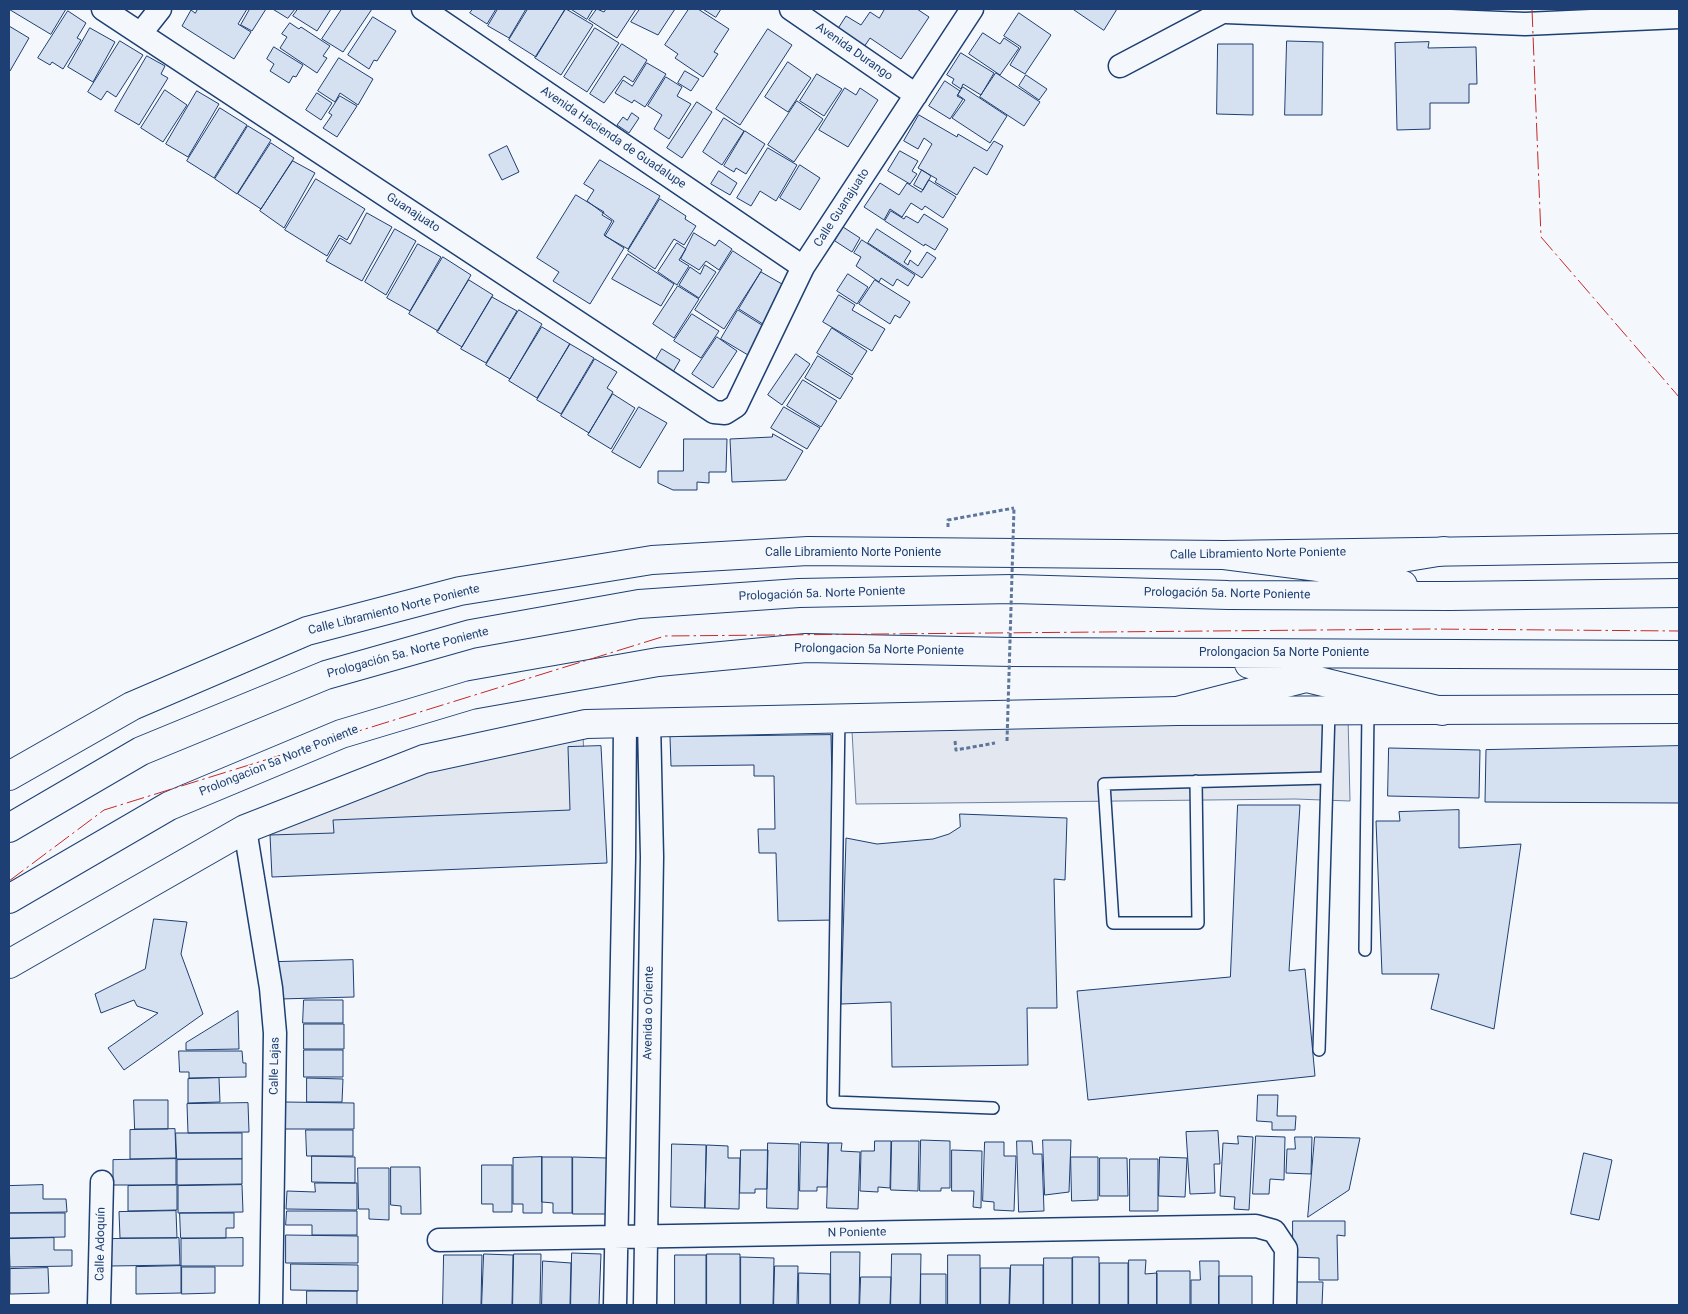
<!DOCTYPE html>
<meta charset="utf-8">
<style>
body{margin:0}
#map{position:relative;width:1688px;height:1314px;overflow:hidden;background:#f4f7fb;font-family:Roboto,sans-serif}
canvas{display:block}
.frame{position:absolute;inset:0;border:10px solid #1d3f73;pointer-events:none}
</style>
<div id="map">
<canvas width="1688" height="1314"></canvas>
<div class="frame"></div>
</div>
<script>
const ctx = document.querySelector('canvas').getContext('2d');
ctx.lineJoin = 'round';
function fillPath(path, color) { ctx.fillStyle = color; ctx.fill(path, 'evenodd'); }
function trace(path, color, width, dash) { ctx.strokeStyle = color; ctx.lineWidth = width; ctx.lineCap = dash ? 'butt' : 'round'; ctx.setLineDash(dash || []); ctx.stroke(path); }
function drawText(font, color, halo, rows, align = 'center') {
  ctx.font = font + ' Roboto,sans-serif'; ctx.lineWidth = 4; ctx.setLineDash([]); ctx.textBaseline = 'middle'; ctx.strokeStyle = halo; ctx.fillStyle = color; for (const [text, x, y, turn = 0] of rows) {
    ctx.save(); ctx.translate(x, y); ctx.rotate((+turn || 0) * Math.PI / 180); ctx.textAlign = isNaN(turn) ? turn : align; if (halo) ctx.strokeText(text, 0, 0); ctx.fillText(text, 0, 0); ctx.restore();
  }
}
const parking = new Path2D(`
 M1348,716L1350,801L1295,799L856,804L852,731Z
 M583,735L588,853L273,870L270,829L416,768Z`);
const building = new Path2D(`
 M9,9H66L51,34Z
 M198,9H247L238,24L251,32L234,59L182,26L191,10L195,13Z
 M250,9H266L252,31L241,25Z
 M273,9H295L288,18Z
 M298,9H331L317,31L293,16Z
 M342,9H372L343,52L322,39Z
 M473,9H496L487,24L470,13Z
 M498,9H526L509,38L488,26Z
 M528,9H565L536,57L509,40Z
 M566,9L593,25L561,75L535,58Z
 M571,9H593L587,19Z
 M597,9L604,12L606,9H636L617,38L589,20Z
 M640,9H675L658,35L631,22Z
 M689,9H698L729,29L714,52L718,54L703,77L675,58L678,54L665,45Z
 M703,9H721L716,17Z
 M885,9H917L929,17L901,59L870,38L864,47L837,30L846,16L861,25L870,12L879,18Z
 M1073,9H1117L1104,30Z
 M68,11L86,23L77,38L81,40L63,69L52,62L50,65L38,58Z
 M1019,13L1051,35L1025,74L1010,65L1021,47L1004,36Z
 M373,17L396,31L377,61L374,60L369,69L348,55Z
 M290,23L299,29L301,27L330,46L323,56L327,58L317,73L280,48L287,37L282,34Z
 M9,26L29,38L10,71L9,70Z
 M90,28L115,42L93,82L68,67Z
 M595,28L619,43L587,92L564,77Z
 M768,29L792,45L740,125L716,109Z
 M983,33L1000,44L1004,38L1019,48L1000,75L969,54Z
 M120,41L143,55L116,97L107,91L101,100L88,92Z
 M1287,41L1323,42L1322,115H1285Z
 M1429,42L1428,48L1476,47L1477,84H1469V103H1430V129L1397,130L1395,43Z
 M622,44L647,60L633,82L624,76L604,103L590,94Z
 M1218,44H1253V115L1217,114Z
 M274,47L303,65L296,77L293,76L289,83L270,71L274,64L267,59Z
 M961,53L994,73L981,95L963,84L961,89L952,83L954,79L947,75Z
 M147,56L165,66L161,74L168,78L139,125L115,111Z
 M339,58L373,79L358,105L340,93L335,102L318,91Z
 M788,62L811,78L788,112L765,97Z
 M647,63L666,74L645,107L634,100L632,103L615,93L623,80L632,86Z
 M685,71L699,79L691,91L678,83Z
 M996,73L1040,102L1024,126L980,97Z
 M817,74L842,89L824,116L800,101Z
 M1026,75L1047,89L1039,100L1019,86Z
 M666,77L682,87L677,96L691,104L669,139L654,129L662,115L648,106Z
 M945,81L960,91L957,96L963,99L950,119L929,106Z
 M963,87L1007,116L990,143L952,118L965,100L958,95Z
 M845,88L856,95L860,88L878,100L848,147L819,130Z
 M165,90L187,105L163,142L141,128Z
 M197,91L219,104L188,157L166,144Z
 M317,93L332,103L321,120L306,110Z
 M340,96L357,106L337,137L323,128L332,115L329,113Z
 M797,101L823,119L794,162L768,145Z
 M697,102L712,112L682,158L667,148Z
 M220,108L247,125L214,178L187,161Z
 M632,113L639,118L629,133L617,125L623,117L627,120Z
 M919,115L957,137L958,134L987,151L994,141L1003,146L987,175L974,167L957,195L935,182L937,179L918,168L932,144L924,138L918,149L904,141Z
 M724,118L744,131L722,165L703,152Z
 M248,126L271,140L237,194L215,179Z
 M745,131L765,144L746,174L736,168L734,172L724,166Z
 M271,143L294,158L261,209L238,194Z
 M507,146L519,172L502,180L489,155Z
 M768,148L797,165L776,201L760,191L751,206L737,198Z
 M900,151L918,161L912,171L917,174L910,184L888,171Z
 M600,160L660,196L628,249L605,236L614,221L587,201L594,190L584,184Z
 M293,161L315,173L284,228L260,211Z
 M800,165L820,178L800,210L780,198Z
 M922,170L931,176L923,190L914,185Z
 M719,171L737,183L730,195L711,184Z
 M316,179L365,209L347,240L339,235L327,256L285,230Z
 M929,180L956,197L943,218L925,206L922,210L911,203L902,217L890,209L884,220L864,207L880,183L899,195L907,183L921,192Z
 M576,195L604,212L602,215L612,221L604,235L624,248L590,304L553,281L559,272L537,258Z
 M660,199L686,216L685,219L696,226L684,245L674,239L655,269L628,251Z
 M891,211L904,219L906,216L918,223L924,214L948,229L935,250L925,244L924,246L885,221Z
 M367,213L392,227L362,281L326,261L340,238L350,244Z
 M843,227L860,238L852,252L835,241Z
 M395,229L416,241L386,295L365,282Z
 M877,229L911,251L904,262L908,265L910,260L918,266L927,252L936,258L922,278L868,243Z
 M694,233L715,246L719,240L732,249L719,270L706,261L699,270L681,259Z
 M862,240L915,275L908,286L897,279L893,286L881,278L879,282L856,266L861,257L854,253Z
 M677,243L686,249L679,260L689,266L677,285L658,272Z
 M418,244L441,257L410,311L387,298Z
 M733,251L762,270L724,329L695,310Z
 M628,254L674,284L661,306L612,279Z
 M443,257L471,275L438,331L409,314Z
 M705,265L716,272L699,298L679,285L690,267L700,274Z
 M761,272L789,288L766,326L739,309Z
 M848,274L868,287L857,304L837,291Z
 M469,280L493,295L462,347L437,332Z
 M875,280L910,302L900,318L895,315L890,324L859,304Z
 M678,286L699,299L674,338L653,324Z
 M839,295L855,305L852,310L885,329L872,351L823,322Z
 M492,297L517,311L486,363L461,349Z
 M519,310L542,324L510,379L486,365Z
 M738,310L765,327L748,355L721,339Z
 M692,314L719,331L701,358L674,341Z
 M542,327L570,344L537,398L509,381Z
 M832,328L867,351L852,375L817,353Z
 M717,337L737,351L713,388L692,374Z
 M570,344L594,358L561,414L537,400Z
 M662,349L680,360L673,372L655,361Z
 M796,354L810,364L782,405L768,395Z
 M818,356L853,378L840,399L805,378Z
 M595,359L617,372L607,388L613,392L589,433L561,416Z
 M803,380L837,401L821,427L787,406Z
 M613,394L635,408L611,449L588,435Z
 M639,407L667,423L640,468L612,452Z
 M784,407L820,428L807,449L771,428Z
 M773,434L803,451L786,480L732,482L730,439L772,437Z
 M684,439H727L726,472H709V483L697,482V490H673L658,483V471H683Z
 M831,735L835,920L778,921L776,853H759L758,829H775L774,776H754V765L671,766L670,737Z
 M601,746L607,863L272,877L270,835L334,833L333,820L570,810L568,747Z
 M1679,746V803L1485,802L1486,750Z
 M1389,748L1480,750L1479,798L1388,796Z
 M1238,805H1300L1289,971L1305,969L1315,1076L1088,1100L1077,991L1230,977Z
 M1459,810V848L1521,844L1494,1029L1431,1009L1439,974H1382L1376,821H1400L1399,812Z
 M960,814L1067,818L1065,880L1054,879L1057,1008H1027L1028,1065L892,1067L891,1002L841,1004L846,838L877,844L933,839L949,834L960,827Z
 M154,919L187,922L181,954L203,1014L124,1070L108,1048L158,1013L137,1006L134,1000L101,1013L95,994L145,969Z
 M353,960L354,997L279,999L277,962Z
 M304,1000H343V1023H303Z
 M238,1011L239,1049L186,1050V1043Z
 M304,1024H344V1049H304Z
 M304,1050H343V1077H304Z
 M179,1051H242L243,1063H246V1077L189,1078V1072H180Z
 M219,1078L220,1102L188,1103V1079Z
 M307,1078L343,1079L342,1102H307Z
 M1258,1095H1278L1277,1116H1296L1295,1130H1272V1122L1257,1121Z
 M134,1100H168V1129H135Z
 M284,1102L354,1103V1129H284Z
 M248,1103L249,1132L188,1133L187,1104Z
 M175,1129L176,1158L130,1159V1130Z
 M306,1130H353V1156H307Z
 M1218,1131L1220,1164H1214L1215,1193L1190,1194L1186,1132Z
 M176,1133H242V1159H177Z
 M1238,1136L1253,1137L1249,1210L1234,1209L1235,1197L1220,1196L1223,1143L1238,1144Z
 M1256,1136L1285,1137L1284,1180L1270,1179L1269,1194H1253Z
 M1295,1137H1312L1311,1174L1286,1173L1287,1149H1295Z
 M1315,1137L1360,1138L1349,1190L1308,1217Z
 M921,1140L950,1141V1188H941V1191H920Z
 M1043,1140H1071L1069,1192L1045,1195Z
 M875,1141H891L890,1188L878,1187V1192L860,1191L861,1151H874Z
 M892,1141H919L918,1191L891,1190Z
 M1017,1141H1032L1033,1154H1042L1044,1211L1019,1212Z
 M801,1142L828,1143L827,1187H817V1191H800Z
 M985,1142H1004V1156H1016L1014,1211L994,1210V1202L983,1201Z
 M768,1143L799,1144L798,1209L767,1208Z
 M829,1143H842L841,1151L860,1152L858,1209L827,1208Z
 M672,1144L706,1145L705,1208L671,1207Z
 M707,1145L728,1146V1158H740L739,1209L705,1208Z
 M741,1150H768L767,1189H755V1193H740Z
 M952,1150L982,1151L981,1208L973,1207L974,1191H952Z
 M1584,1153L1612,1160L1599,1220L1571,1214Z
 M312,1156L355,1157V1183L312,1182Z
 M542,1157V1213H523V1204H513V1158Z
 M542,1157H572V1213H553V1203L542,1202Z
 M573,1157L607,1158V1214H573Z
 M1071,1157H1098V1200L1072,1201Z
 M1160,1157L1187,1158L1185,1197L1159,1196Z
 M1100,1158H1127L1128,1196H1100Z
 M176,1159V1185H113V1160Z
 M242,1159V1184L177,1185V1160Z
 M1130,1159H1158V1211H1130Z
 M482,1165H512V1212H493V1204H482Z
 M391,1167H420L421,1214H401V1206L391,1205Z
 M358,1168H389V1220L369,1219V1209H359Z
 M315,1183H357V1210L286,1209L287,1191L315,1192Z
 M43,1185V1199H66L67,1212L9,1213V1186Z
 M177,1185V1210L128,1211V1186Z
 M242,1185L243,1212L178,1213V1186Z
 M176,1211L177,1238H120L119,1212Z
 M287,1211H357V1235H312V1225H286Z
 M9,1213H65V1237L9,1238Z
 M180,1213H234V1228H226V1238H181Z
 M1293,1221H1345V1236L1337,1235L1338,1280H1319V1258L1293,1257Z
 M286,1235L358,1236V1263H286Z
 M54,1238V1250H72V1266L10,1267L9,1239Z
 M179,1238L180,1265L110,1266V1239Z
 M243,1238V1266H181V1239Z
 M831,1252H860L859,1305H831Z
 M572,1253L601,1254L599,1305H571Z
 M484,1254L513,1255L512,1305H482Z
 M514,1254H541L540,1305H513Z
 M707,1254H740V1305H707Z
 M892,1254H921L920,1305H891Z
 M444,1255H482L481,1305H443Z
 M675,1255H706V1305H675Z
 M948,1255H980V1305H948Z
 M741,1257L774,1258L773,1305H741Z
 M1073,1257H1099V1305H1073Z
 M1044,1258H1072V1305H1044Z
 M1129,1260H1146L1145,1274L1157,1273V1305H1129Z
 M543,1261L571,1263L570,1305H542Z
 M1200,1261H1219V1305H1191V1280H1200Z
 M1100,1263H1128V1305H1100Z
 M291,1264L358,1265V1291L291,1290Z
 M1011,1265H1043V1305H1010Z
 M181,1266V1293L136,1294V1267Z
 M775,1266H798L797,1305H774Z
 M182,1267H215V1293L182,1294Z
 M48,1268L49,1293L10,1294V1269Z
 M981,1268H1010L1009,1305H981Z
 M1157,1271H1190V1305H1157Z
 M799,1273L830,1274V1305H799Z
 M921,1274H946V1305H921Z
 M1219,1276H1252V1305H1219Z
 M861,1277H891L890,1305H860Z
 M1290,1282H1323L1322,1305H1290Z
 M307,1291H357V1305H307Z`);
const path = new Path2D(`
 M948,527V520L1014,508
 M955,741L956,750L995,743`);
const lane = new Path2D(`
 M839,717L833,1102L993,1108
 M1196,781L1198,923H1113L1104,784L1327,778
 M1365,950L1368,711
 M1319,1050L1329,711`);
const street = new Path2D(`
 M103,9L714,412L725,413L736,406L803,267L972,9
 M423,9L803,267
 M791,9L916,95
 M1226,12L1525,24L1679,17
 M141,33L160,9
 M1120,66L1228,9
 M245,829L271,988L275,1033L271,1305
 M439,1240L1256,1226L1274,1231L1286,1249L1285,1305
 M99,1305L102,1182
 M615,1305L624,857L625,722
 M645,1305L652,857L649,721`);
const secondary = new Path2D(`
 M9,776L132,706L307,631L460,591L652,560L808,551L1224,555L1679,548
 M9,964L245,829L424,759L586,724L1177,711L1679,709`);
const primary = new Path2D(`
 M1224,555L1334,569L1403,585
 M1347,567L1444,551
 M1249,664L1442,711
 M1177,711L1302,679
 M9,828L141,751L326,675L471,634L639,604L799,593L1013,589L1228,595L1450,596L1679,593
 M9,899L169,806L341,734L471,695L658,662L806,648L1012,652L1679,655`);
const pathBridge = new Path2D(`
 M1007,741L1014,508`);
const power = new Path2D(`
 M1532,9L1541,237L1679,397
 M9,881L104,810L665,636L1429,629L1679,631`);
const streetNames = [
 ["Avenida Durango",854,52,35],
 ["Avenida Hacienda de Guadalupe",613,138,34],
 ["Calle Guanajuato",842,208,-57],
 ["Guanajuato",413,213,33],
 ["Calle Libramiento Norte Poniente",853,553],
 ["Calle Libramiento Norte Poniente",1258,554,-1],
 ["Prologación 5a. Norte Poniente",822,594,-2],
 ["Prologación 5a. Norte Poniente",1227,594,1],
 ["Calle Libramiento Norte Poniente",394,610,-14],
 ["Prolongacion 5a Norte Poniente",879,650,1],
 ["Prologación 5a. Norte Poniente",408,653,-15],
 ["Prolongacion 5a Norte Poniente",1284,653],
 ["Prolongacion 5a Norte Poniente",279,761,-22],
 ["Avenida o Oriente",649,1013,-89],
 ["Calle Lajas",275,1066,-89],
 ["N Poniente",857,1233,-1],
 ["Calle Adoquín",101,1244,-89]
];
fillPath(parking, '#e3e8f0');
trace(parking, '#687fa3', 1);
fillPath(building, '#d5e0f0');
trace(building, '#1d3f73', 1);
trace(lane, '#1d3f73', 14);
trace(street, '#1d3f73', 25);
trace(secondary, '#1d3f73', 30);
trace(primary, '#1d3f73', 30);
trace(path, '#5e769c', 3, [4, 2.5]);
trace(lane, '#f4f7fb', 11);
trace(street, '#f4f7fb', 22);
trace(secondary, '#f4f7fb', 28);
trace(primary, '#f4f7fb', 28);
trace(pathBridge, '#5e769c', 3, [4, 2.5]);
trace(power, '#c62828', 1, [18, 4, 2.5, 4]);
drawText('12px', '#1d3f73', '#f4f7fb', streetNames);
</script>
